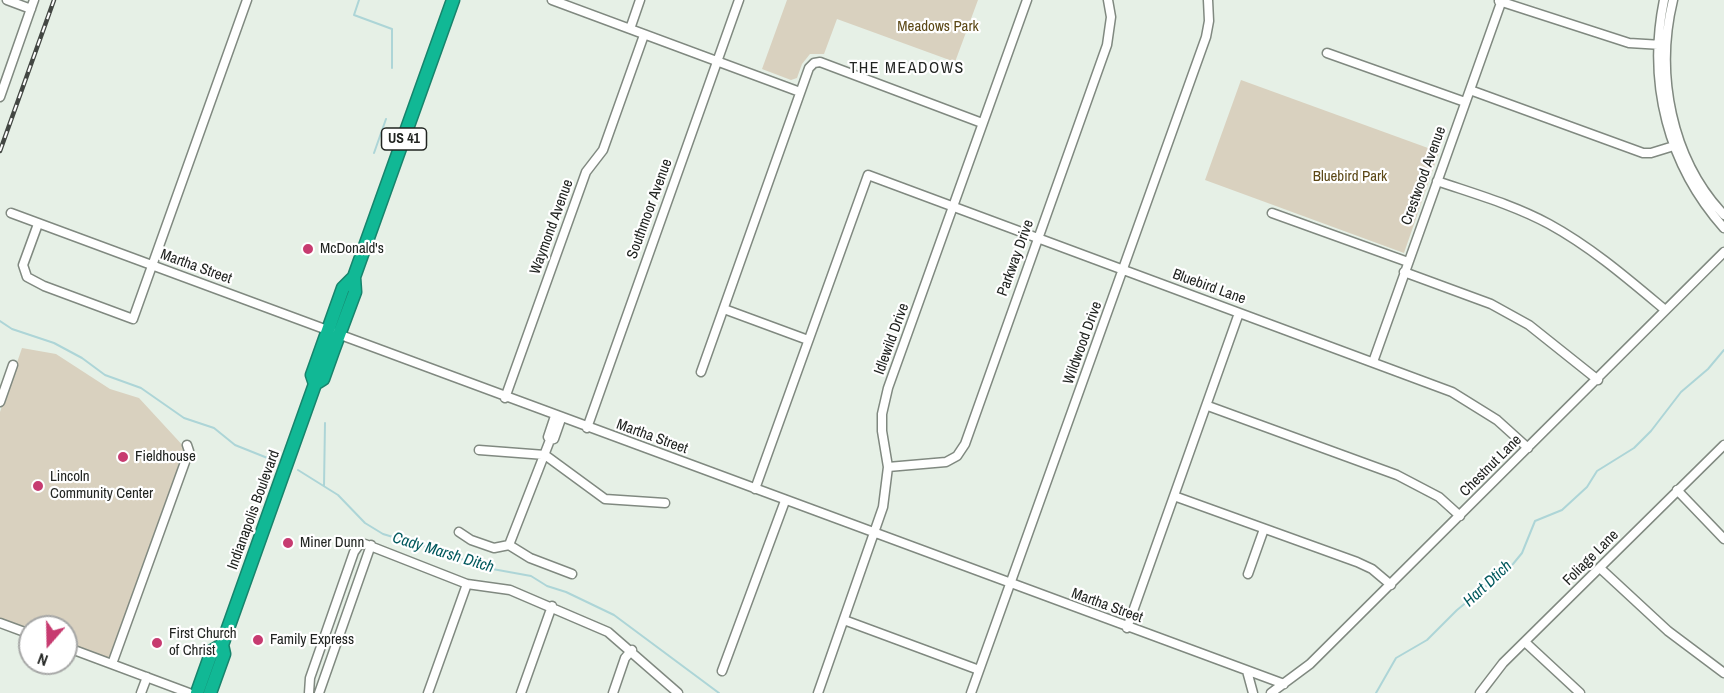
<!DOCTYPE html>
<style>
body{margin:0}
#map{position:relative;width:1724px;height:693px;overflow:hidden;background:#e6f0e6;font-family:"Archivo Narrow",sans-serif}
canvas{display:block}
.north{position:absolute;left:18px;top:615px;width:60px;height:60px;box-sizing:border-box;background:#fff;border:2px solid #a6a7a6;border-radius:50%;rotate:200deg;font-size:16px;font-weight:700;line-height:24px;text-align:center;color:#212421}
.north::after{content:'';display:block;margin:auto;width:21px;height:27px;background:#c73b70;clip-path:polygon(50% 0,100% 100%,50% 72%,0 100%)}
</style>
<div id="map">
<canvas width="1724" height="693"></canvas>
<div class="north">N</div>
</div>
<script>
const ctx = document.querySelector('canvas').getContext('2d');
ctx.lineJoin = 'round';
function fillPath(path, color) { ctx.fillStyle = color; ctx.fill(path, 'evenodd'); }
function trace(path, color, width, dash) { ctx.strokeStyle = color; ctx.lineWidth = width; ctx.lineCap = dash ? 'butt' : 'round'; ctx.setLineDash(dash || []); ctx.stroke(path); }
function drawText(font, color, halo, rows, align = 'center') {
  ctx.font = font + ' "Archivo Narrow",sans-serif'; ctx.lineWidth = 4.5; ctx.setLineDash([]); ctx.textBaseline = 'middle'; ctx.strokeStyle = halo; ctx.fillStyle = color; for (const [text, x, y, turn = 0] of rows) {
    ctx.save(); ctx.translate(x, y); ctx.rotate((+turn || 0) * Math.PI / 180); ctx.textAlign = isNaN(turn) ? turn : align; if (halo) ctx.strokeText(text, 0, 0); ctx.fillText(text, 0, 0); ctx.restore();
  }
}
const green = new Path2D(`
 M787,0H978L955,62L837,19L824,54H810L802,64L797,78L791,80L762,69Z
 M1241,80L1439,152L1404,253L1205,180Z
 M22,348L56,354L110,389L139,398L186,449L111,661L66,644V627H30V630L0,619V412Z`);
const stream = new Path2D(`
 M359,0L354,15L392,29V68
 M374,153L386,119
 M0,321L12,329L54,343L82,358L105,375L141,388L184,418L214,428L235,445L275,461
 M298,470L338,495L365,523L383,534L453,555L476,566L531,576L547,586L566,592L614,615L719,693
 M324,486L325,423
 M1376,693L1396,658L1427,640L1457,610L1513,564L1522,553L1535,521L1562,510L1587,487L1597,471L1634,448L1651,431L1681,392L1708,369L1724,350`);
const minor = new Path2D(`
 M7,0L31,9
 M552,0L800,92
 M1664,0C1647,83 1668,165 1724,228
 M1673,0C1655,74 1671,159 1724,215
 M1499,1L1629,43L1662,45
 M630,29L640,0
 M1327,53L1465,102
 M1470,90L1643,153H1651L1677,145
 M0,97L34,0
 M1437,181C1475,194 1514,205 1549,224C1591,247 1627,278 1664,309
 M11,213L1284,684
 M1272,213L1408,262
 M38,224L23,265L27,277L44,286L133,319L247,0
 M1404,272L1491,304L1529,325L1598,380
 M724,309L808,340
 M1373,362L1502,0
 M701,372L809,68L814,63L820,62L982,123
 M505,398L586,172L603,150L644,35
 M0,402L13,365
 M1208,406L1397,475L1439,497L1460,516
 M587,428L739,0
 M550,440L554,439L561,419
 M479,450L545,455L605,499L665,503
 M888,467L946,462L957,456L965,444L1107,45L1111,17L1108,0
 M755,489L868,175L1452,392L1497,420L1528,448
 M1677,490L1724,539
 M1174,496L1357,562L1372,569L1391,585
 M459,532L471,540L494,548L509,545L530,558L572,574
 M509,545L550,440L548,437L555,416
 M1601,569L1668,631L1724,673
 M1248,574L1264,529
 M844,620L979,670
 M0,623L30,634
 M1127,628L1239,313
 M1525,642L1580,693
 M66,647L189,693
 M112,664L189,451L187,445
 M722,671L785,501
 M1247,671L1253,693
 M141,693L147,677
 M309,693L310,678L354,552L359,545L365,544L467,584L510,590L608,632L678,693
 M319,693L371,545
 M428,693L467,584
 M521,693L552,606
 M613,693L625,658L632,650
 M818,693L883,507L888,467L882,431V414L888,388L1027,0
 M971,693L1206,37L1209,21L1208,0
 M1271,693L1310,664L1724,252
 M1480,693L1503,663L1724,445`);
const highway = new Path2D(`
 M315,384L323,379L333,351L355,292L354,277L453,0
 M197,693L212,651L222,645
 M210,693L224,654L222,645L315,384L312,375L343,288L354,277`);
const rail = new Path2D(`
 M0,151L54,0`);
const markers = [
 [308,249,6,"#c73b70"],
 [123,457,6,"#c73b70"],
 [38,486,6,"#c73b70"],
 [288,543,6,"#c73b70"],
 [258,640,6,"#c73b70"],
 [157,643,6,"#c73b70"]
];
const shields = [
 [404,139,45]
];
const shieldNames = [
 ["US 41",404,139]
];
const parkNames = [
 ["Meadows Park",938,27],
 ["Bluebird Park",1350,177]
];
const streetNames = [
 ["Crestwood Avenue",1424,176,-70],
 ["Southmoor Avenue",650,209,-70],
 ["Waymond Avenue",552,227,-70],
 ["Parkway Drive",1016,258,-70],
 ["Martha Street",196,267,20],
 ["Bluebird Lane",1209,287,20],
 ["Idlewild Drive",892,339,-70],
 ["Wildwood Drive",1083,343,-70],
 ["Martha Street",652,437,20],
 ["Chestnut Lane",1491,466,-45],
 ["Indianapolis Boulevard",254,510,-70],
 ["Foliage Lane",1591,558,-45],
 ["Martha Street",1107,606,20]
];
const poiNames = [
 ["McDonald's",320,249],
 ["Fieldhouse",135,457],
 ["Lincoln",50,477],
 ["Community Center",50,494],
 ["Miner Dunn",300,543],
 ["First Church",169,634],
 ["of Christ",169,651],
 ["Family Express",270,640]
];
const neighbourhoodNames = [
 ["THE MEADOWS",907,69]
];
const waterNames = [
 ["Cady Marsh Ditch",443,553,17],
 ["Hart Dtich",1488,584,-43]
];
fillPath(green, '#d9d1bf');
trace(stream, '#add5d7', 2);
trace(minor, '#808980', 11);
trace(highway, '#17846c', 15);
trace(minor, '#fff', 8);
trace(highway, '#11b895', 12);
trace(rail, '#434743', 4.5);
trace(rail, '#fff', 2, [7]);
for (const [x, y, r, color] of markers) { const dot = new Path2D(); dot.arc(x, y, r, 0, 2 * Math.PI); ctx.fillStyle = color; ctx.fill(dot); trace(dot, '#fff', 2); }
for (const [x, y, w] of shields) { const box = new Path2D(); box.roundRect(x - w / 2, y - 11, w, 22, 4.5); ctx.fillStyle = '#fff'; ctx.fill(box); trace(box, '#212421', 1.5); }
drawText('bold 14px', '#212421', null, shieldNames);
drawText('15px', '#5b4715', '#fff', parkNames);
drawText('15px', '#212421', '#fff', streetNames);
drawText('15px', '#212421', '#fff', poiNames, 'left');
ctx.letterSpacing = '1.5px';
drawText('16px', '#212421', '#fff', neighbourhoodNames);
ctx.letterSpacing = '0px';
drawText('italic 16px', '#00585d', '#fff', waterNames);
</script>
